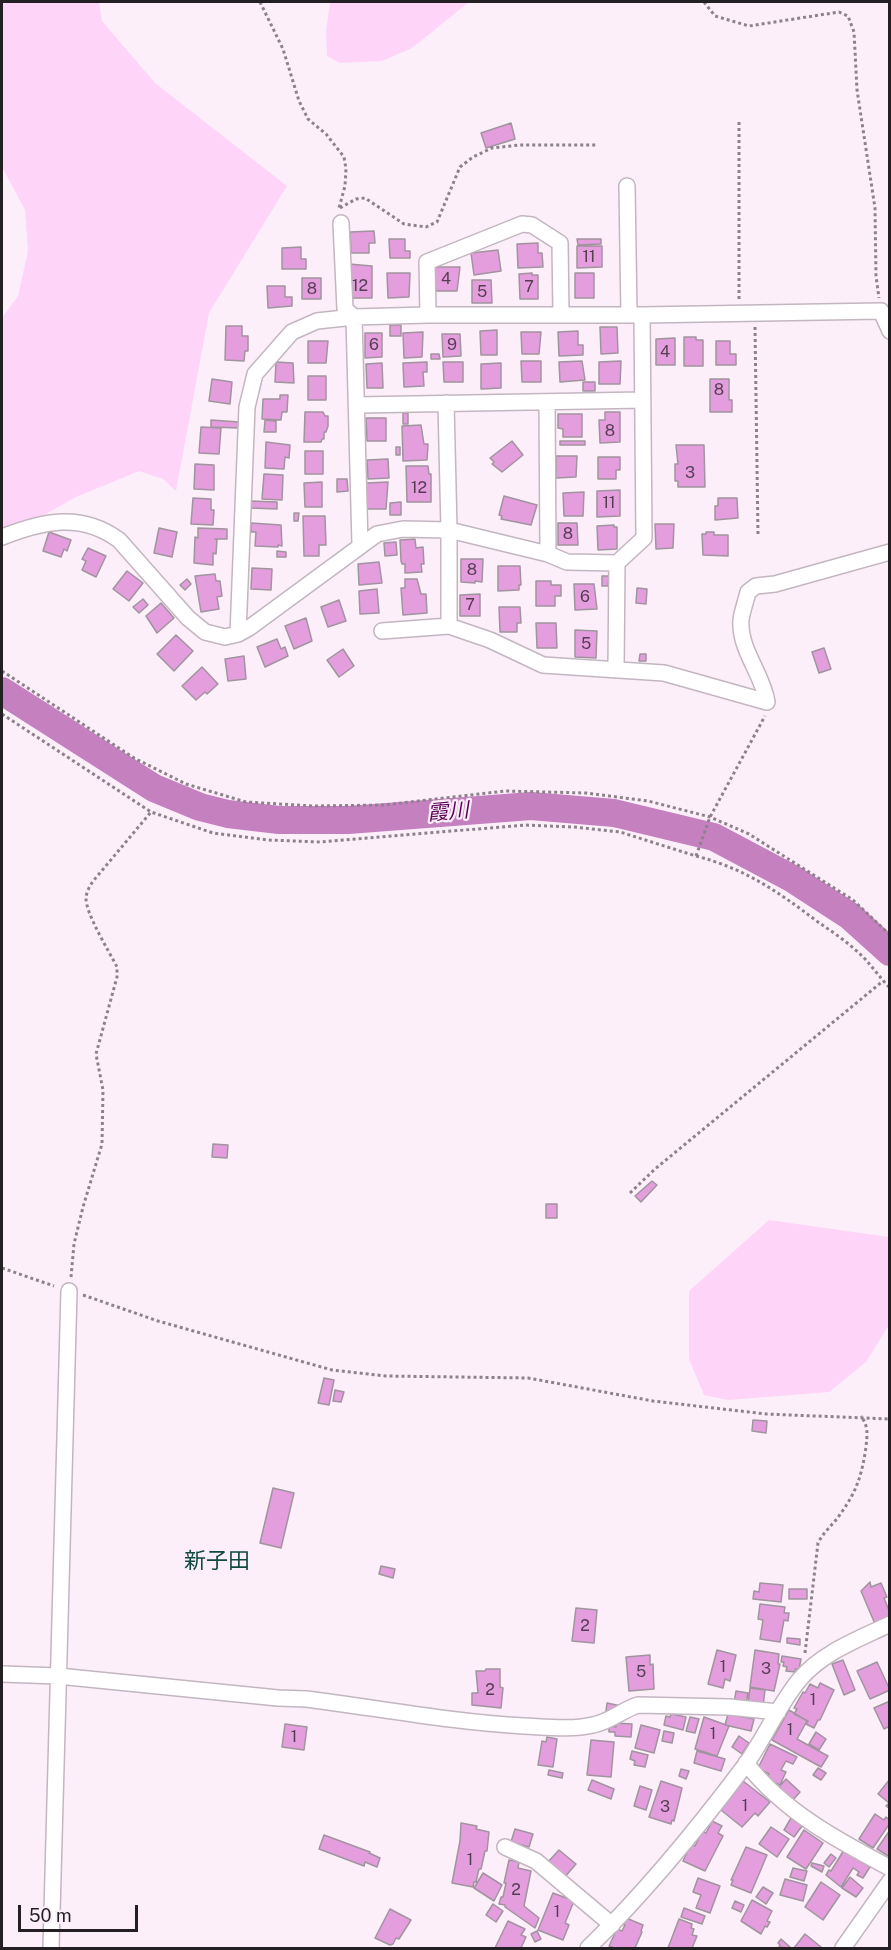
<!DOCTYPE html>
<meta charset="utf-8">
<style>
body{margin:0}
#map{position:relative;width:891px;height:1950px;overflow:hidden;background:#fceffa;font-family:"Public Sans",sans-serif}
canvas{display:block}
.frame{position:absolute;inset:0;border:3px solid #241f23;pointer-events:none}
.scale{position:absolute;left:18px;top:1905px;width:120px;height:27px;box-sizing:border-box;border:3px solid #241f23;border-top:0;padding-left:8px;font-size:18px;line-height:21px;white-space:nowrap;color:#241f23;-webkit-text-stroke:4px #fceffa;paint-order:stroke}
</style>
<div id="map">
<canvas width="891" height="1950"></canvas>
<div class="frame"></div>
<div class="scale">50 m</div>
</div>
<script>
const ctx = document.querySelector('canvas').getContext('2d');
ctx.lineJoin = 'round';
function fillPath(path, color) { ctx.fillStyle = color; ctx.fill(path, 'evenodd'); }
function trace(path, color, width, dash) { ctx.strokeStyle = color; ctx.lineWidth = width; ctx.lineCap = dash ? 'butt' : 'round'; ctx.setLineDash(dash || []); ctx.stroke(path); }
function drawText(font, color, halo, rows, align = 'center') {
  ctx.font = font + ' "Public Sans","Noto Sans JP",sans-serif'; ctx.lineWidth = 4.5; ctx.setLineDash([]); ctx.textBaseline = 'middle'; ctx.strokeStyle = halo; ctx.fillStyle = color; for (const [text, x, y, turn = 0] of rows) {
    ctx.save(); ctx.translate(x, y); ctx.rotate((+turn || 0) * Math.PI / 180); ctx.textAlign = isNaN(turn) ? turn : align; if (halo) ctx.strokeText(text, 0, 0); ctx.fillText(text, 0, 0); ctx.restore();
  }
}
const green = new Path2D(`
 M2,2H99L102,21L155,83L287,186L209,313L176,491L163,479L139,471L76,497L2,539V318L18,296L28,251L25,210L2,167Z
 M330,2H469L412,48L382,61L340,63L327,56L326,31Z
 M769,1220L889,1237V1327L887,1328L866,1362L829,1392L728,1400L704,1395L689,1359V1291Z`);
const river = new Path2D(`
 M2,691L154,788L200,807L228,814L279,820H348L531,806L614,813L714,837L793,879L850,916L890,952`);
const building = new Path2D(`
 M511,123L515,139L486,148L481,133Z
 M374,231L375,243H369V253H351L350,232Z
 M389,239H405V251H410V258H390Z
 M577,239H601V244L578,245Z
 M538,243V253H542L543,267L518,268L517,244Z
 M577,246H602V267L577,268Z
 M301,247V259H306V269H282V248Z
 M498,250L501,271L474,275L471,253Z
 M349,264L372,266V298H349Z
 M434,267H460L457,291H434Z
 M387,273H410L409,297L388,298Z
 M532,273V275H538V299H520L519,274Z
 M575,273H594V298H575Z
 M302,278H321V299H302Z
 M472,280H491L492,303H472Z
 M267,286H285V297H292V306L268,308Z
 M390,325H401V336H390Z
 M226,326H242V336H248V351H245L244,361L225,360Z
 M600,327H617L618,353L601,354Z
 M497,330V355H481L480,331Z
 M578,331V345H583V355L559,356L558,332Z
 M423,332L422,357L404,358L403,333Z
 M521,332H541L539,354H522Z
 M365,333H382V357L365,358Z
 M442,334H460L461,356L443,357Z
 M684,337H696V340H703V366H684Z
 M675,338V365H656V339Z
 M308,341H328L326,363H308Z
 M716,341H730V354H736V365H716Z
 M431,354H439L440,359H431Z
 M521,361H541V382H522Z
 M582,361L585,380L560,382L559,362Z
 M621,361L620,384H599V362Z
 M276,362L293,363L294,383L275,382Z
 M427,362V372H423L424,386L404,387L403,363Z
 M443,362H463V382H444Z
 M382,363L383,388H367L366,364Z
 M501,363V388L481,389V364Z
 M308,376H326V400H308Z
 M212,379L232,382L230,404L209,401Z
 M710,379H729V400H732V412H710Z
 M583,382H595V391H583Z
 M280,395H288L287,412H282L281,420L262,419L263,399H280Z
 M305,412H323L325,416H328V426L326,432H324V439H322L321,442H304Z
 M605,412H620V442L600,443L599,420H605Z
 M403,413H408V424H403Z
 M558,414H582V437H563V429L558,428Z
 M366,418H386V441H367Z
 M211,420L239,422L238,428L211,427Z
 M265,420L276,421V432H264Z
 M421,425L424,444H428L427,460L403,461L402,426Z
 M201,427L221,428L219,454L199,453Z
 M512,441L523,455L502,472L492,464L494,462L490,458Z
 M560,441H585V445H560Z
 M266,442L290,445L289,458L285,457L284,469L265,468Z
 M676,445H704L705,487H678V481H675V464H678Z
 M396,447H400V455H396Z
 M305,451H323V474H305Z
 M556,456H577L576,477L556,478Z
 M598,457H620V470H616V479H598Z
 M388,459L389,478L368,479L367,460Z
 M195,464L214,465V490L194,489Z
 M406,466H428L429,474H431V502H407Z
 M264,474L283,475L282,500L262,499Z
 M337,479H347L348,491L337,492Z
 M322,482V507H305L304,483Z
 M388,482L386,509H366V483Z
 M620,490V516L597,517V491Z
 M584,492L583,516H564L563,493Z
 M504,496L537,505L531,525L501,519L502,516L499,515Z
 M193,498L211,499V510H214L213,525L191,524Z
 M718,498H737L738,518L715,520V506H718Z
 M251,501L277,502V509L251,508Z
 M401,502V515H390V503Z
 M294,513H299L298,521H294Z
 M303,516H325L326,545H319V556H304Z
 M251,523L281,525L282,546L278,545V547L255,546L256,532H251Z
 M558,523H577L578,545H558Z
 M655,524H674L673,548L656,549Z
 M614,525V527H617V549L598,550L597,526Z
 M159,528L177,532L172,557L154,553Z
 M198,528L227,529V539H215L217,540L216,554L213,553V565L194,563L195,537L198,538Z
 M49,532L71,540L67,551L64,549L61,557L43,551Z
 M706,532H714V535H728V556L703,555L702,534H706Z
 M415,539L416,548L423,547L424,564H421L422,572L405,573V564H402L401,561L400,540Z
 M396,542L397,555L385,556L384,543Z
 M88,548L106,556L96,577L82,570L86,561L82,559Z
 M277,551L286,552V557H277Z
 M461,559H483L482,582L475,581V583L461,582Z
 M379,562L382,583L359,585L358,564Z
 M498,566H520L521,585H519V590L498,591Z
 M252,568L272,569L271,590L251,589Z
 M127,571L143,583L129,601L113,589Z
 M215,574L216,581H220L222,596L217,597L219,609L201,612L195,576Z
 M602,576H609L608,586H602Z
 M187,579L191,584L185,590L180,585Z
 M405,579H417L421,594H426L427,613L403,615L401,588H405Z
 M536,581H551V585H561V596H555V606H536Z
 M574,584H594L597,609L575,610Z
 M637,588L647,589L646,604L636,603Z
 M377,589L379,613L360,614L359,591Z
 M480,594V616H460V595Z
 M143,599L148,605L139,613L133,607Z
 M339,600L346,621L328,627L321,607Z
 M161,603L174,618L157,633L146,616Z
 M499,607H520L521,623H517V632H500Z
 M306,618L312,641L294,649L285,626Z
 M536,623H556L557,648H537Z
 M575,630L597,631L596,658L575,657Z
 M176,635L193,651L174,671L157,654Z
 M277,639L281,649L285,647L288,656L265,667L257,647Z
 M824,648L831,669L819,673L812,652Z
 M343,649L354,666L339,677L327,660Z
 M640,654H646V661H639Z
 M244,656L246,679L228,681L225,659Z
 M202,667L218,684L207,694L205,692L196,700L182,686Z
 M213,1144L228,1145L227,1158L212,1157Z
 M652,1181L657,1185L641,1202L635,1196Z
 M546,1204H557V1218H546Z
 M324,1378L334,1380L329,1405L318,1403Z
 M335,1390L344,1392L341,1402L333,1401Z
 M753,1420L767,1421L766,1433L752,1431Z
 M273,1488L294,1493L281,1548L260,1543Z
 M381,1566L395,1569L393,1578L379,1574Z
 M870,1582L871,1587L881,1583L887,1597L884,1598L890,1613V1617L875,1624L861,1591Z
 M760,1583L783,1585L781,1602L753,1599L754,1591L759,1592Z
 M789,1589H807V1599H789Z
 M760,1604L785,1607L784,1613H789L788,1621L784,1620L780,1642L760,1639L763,1620L758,1619Z
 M576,1608L597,1610L594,1643L572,1641Z
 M787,1638L800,1639V1645L787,1643Z
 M717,1650L736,1655L730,1681L725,1679L723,1688L708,1684Z
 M755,1650L779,1654L778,1664H780L774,1691L750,1687Z
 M650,1655V1665L653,1664L654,1689L629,1691L626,1657Z
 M782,1656L801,1659L799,1669H795V1672L786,1671L787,1667L783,1666L784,1662H781Z
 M843,1660L855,1690L844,1695L832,1664Z
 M877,1662L890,1690L870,1699L857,1671Z
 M486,1669H500V1687L503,1688L501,1708L472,1705V1693H478L476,1671H485Z
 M820,1683L834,1690L820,1720H818L814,1728L806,1724L808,1721L794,1714L797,1709L794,1708L803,1692L805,1693L810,1684L818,1688Z
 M750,1688L765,1690L763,1706L748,1704Z
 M736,1691L748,1693L746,1704L734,1703Z
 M890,1701V1726L884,1729L874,1708Z
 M607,1703L621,1706L616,1713L606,1711Z
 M789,1710L807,1721L797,1739L828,1756L821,1767L772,1740Z
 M671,1714L686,1717L683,1730L664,1725L666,1716L670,1717Z
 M728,1714L754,1719L751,1731L725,1725Z
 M690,1717L699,1719L695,1733L686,1731Z
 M704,1717L729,1726L717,1756L695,1749Z
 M616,1723L632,1724L631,1737L615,1736V1732H609V1726L616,1727Z
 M285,1724L307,1727L304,1750L282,1747Z
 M641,1725L660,1730L654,1753L635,1748Z
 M664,1731L674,1733L672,1743L662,1741Z
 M816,1732L826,1739L819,1750L809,1744Z
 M739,1736L749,1743L742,1754L732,1747Z
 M547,1737L557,1739L553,1767L538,1765L542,1741L546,1742Z
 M591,1740L614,1742L611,1777L587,1775Z
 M770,1744L797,1757L793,1764L786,1761L781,1770L786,1772L780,1785L766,1779L769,1774L758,1768Z
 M632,1751L648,1755L645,1767L634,1765L635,1761L630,1759Z
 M697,1751L725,1759L721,1771L694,1763Z
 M818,1768L826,1773L821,1780L813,1775Z
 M681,1769L689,1771L686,1779L679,1776Z
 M549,1770L563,1773L562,1778L548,1775Z
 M786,1779L800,1792L792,1801L778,1788Z
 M890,1779V1809L886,1806L889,1803L878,1794Z
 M592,1780L614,1789L611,1799L588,1790Z
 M661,1781L682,1788L674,1821L672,1820L671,1824L649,1817Z
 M743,1781L770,1802L758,1816L755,1813L742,1827L721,1810Z
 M640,1786L652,1790L646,1810L634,1806Z
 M875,1814L884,1820L886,1817L890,1820V1823L873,1848L859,1839Z
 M791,1818L802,1826L794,1837L784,1830Z
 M712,1821L722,1826L718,1833L723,1836L705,1871L683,1861L691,1844L695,1846L702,1831L706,1833Z
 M461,1823L477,1826L476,1829L489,1832L487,1851H485L481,1869H479L476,1882H474L473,1887L452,1883L460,1841Z
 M771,1827L789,1839L777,1857L759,1844Z
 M515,1829L533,1834L529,1847L511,1842Z
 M804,1830L823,1843L806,1869L787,1857Z
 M890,1830V1857L877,1849Z
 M324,1835L370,1852L369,1853L380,1858L377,1867L365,1862L364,1866L319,1849Z
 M746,1847L767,1855L751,1893L731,1885L733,1880H731Z
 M559,1850L576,1864L564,1878L547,1863Z
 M844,1850L870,1867L863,1878L857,1875L859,1872L853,1868L841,1887L826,1875L829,1870L831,1871Z
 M831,1854L836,1858L829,1867L824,1863Z
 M509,1860L519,1862L518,1868L531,1871L524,1906L539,1918L535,1928L505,1907V1905L499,1904L501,1897H503L506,1883H504Z
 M812,1863L824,1866L822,1872L811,1866Z
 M793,1868L807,1871L804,1881L790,1877Z
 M483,1873L502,1885L494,1901L474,1888Z
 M850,1877L863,1888L856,1897L842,1888Z
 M698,1878L720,1886L710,1913L696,1908L701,1895L693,1892Z
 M785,1879L807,1885L803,1901L780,1895Z
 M821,1882L840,1895L823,1920L805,1907Z
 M763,1887L773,1893L766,1904L756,1897Z
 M553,1893L574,1901L565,1923L569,1925L563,1940L538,1930Z
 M752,1900L772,1911L767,1921L770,1922L767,1927L765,1926L761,1934L741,1921Z
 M735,1901L744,1905L741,1912L732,1908Z
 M493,1904L503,1911L496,1922L486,1915Z
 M684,1908L705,1916L702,1924L681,1917Z
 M390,1909L411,1920L399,1939L396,1938L393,1944L390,1945L375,1938Z
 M626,1918L643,1925L641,1931L642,1932L635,1948H614L609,1946L617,1929L622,1931L625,1925L622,1924Z
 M679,1919L692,1924L691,1928L694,1929L692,1935L697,1936L692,1948H668Z
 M508,1921L525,1929L521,1935L526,1937L521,1948H495Z
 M537,1931L541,1939L535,1942L531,1934Z
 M805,1934L821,1947L820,1948H794Z
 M781,1939L790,1947L788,1948L779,1947L780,1945L778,1943Z`);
const path = new Path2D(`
 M260,2L283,49L299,101L308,119L326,134L344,157L346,169L345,186L339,208
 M704,2L715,16L749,26L839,12L848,16L854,32L857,90L875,208L876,276L879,298
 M739,122V300
 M340,208L356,199L365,198L404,224L426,227L437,222L460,167L473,157L492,148L520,145H598
 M755,327L758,535
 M2,671L134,758L186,784L246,802L313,806L384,805L505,791L586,793L648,801L710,817L749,834L853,900L890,935
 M2,714L151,812L213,833L268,840L320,842L525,825L574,827L620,832L696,856L710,817L765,716
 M696,856C746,869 777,891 818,922C834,933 852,945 866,960C874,969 881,979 890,988
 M630,1193L655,1169L883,981
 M2,1268L54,1286
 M71,1277L74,1244L83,1207L102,1144L103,1090L96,1054L117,977V967C109,951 85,913 86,897C87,891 90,885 94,880L151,812
 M83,1295L158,1321L332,1370L386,1376L528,1378L653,1401L766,1414L890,1419
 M805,1653L818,1543C824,1531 834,1524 841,1513C857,1491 862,1474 866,1447C867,1435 869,1427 861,1416`);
const minor = new Path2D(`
 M627,186L629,315
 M341,223L345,309L354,317L360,545
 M428,315L427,262L522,224L532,225L560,243L561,314
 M547,402L548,554
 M446,403L449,530L548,554L567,562L617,563L644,538L642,315
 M357,405L643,400
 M2,537C43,521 81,512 119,540L188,618L205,632L225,637L238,634L249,628L377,534L403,529L449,530V626L490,640L543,665L664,673L767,702C763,674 739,650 741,620C742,611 746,601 748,592L756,586L775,584L890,552
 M382,631L449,626
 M238,634L247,407L255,374L292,332L317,321L354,317L428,315H642L881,311L890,331
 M616,669L617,563
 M2,1674L58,1676L278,1698L306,1699C378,1708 451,1722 524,1726C546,1727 571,1730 593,1725C610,1722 622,1710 638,1705L729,1707L778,1712
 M746,1763C783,1811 837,1840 890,1868
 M505,1847L536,1861L612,1925
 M51,1948L69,1291
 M588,1948C645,1893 698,1828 746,1764C765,1737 779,1704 800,1679C823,1652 859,1639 890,1624
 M843,1948L890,1881`);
const numberNames = [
 ["11",589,257],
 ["4",446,279],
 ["12",360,286],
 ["7",529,287],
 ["8",312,289],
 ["5",482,292],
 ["6",374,345],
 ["9",452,345],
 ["4",665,352],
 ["8",719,390],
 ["8",610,431],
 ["3",690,473],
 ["12",419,488],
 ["11",609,503],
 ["8",568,534],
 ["8",472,570],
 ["6",585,597],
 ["7",470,605],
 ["5",586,644],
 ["2",585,1626],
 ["1",723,1667],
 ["3",766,1669],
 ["5",641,1672],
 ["2",490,1690],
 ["1",813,1700],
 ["1",790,1730],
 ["1",713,1734],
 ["1",294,1737],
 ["1",745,1806],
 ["3",665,1807],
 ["1",470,1860],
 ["2",516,1890],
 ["1",557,1912]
];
const waterNames = [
 ["霞川",448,812,-5]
];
const quarterNames = [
 ["新子田",217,1561]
];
fillPath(green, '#fed4f9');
trace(river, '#c580bf', 28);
fillPath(building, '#e49ddd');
trace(building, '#a0949f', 1.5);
trace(minor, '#c3b6c1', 18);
trace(path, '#8c838a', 3, [3, 3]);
trace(minor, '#fff', 15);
drawText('16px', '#543e52', null, numberNames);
drawText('italic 21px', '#580056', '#fceffa', waterNames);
drawText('22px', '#0f4940', '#fceffa', quarterNames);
</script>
